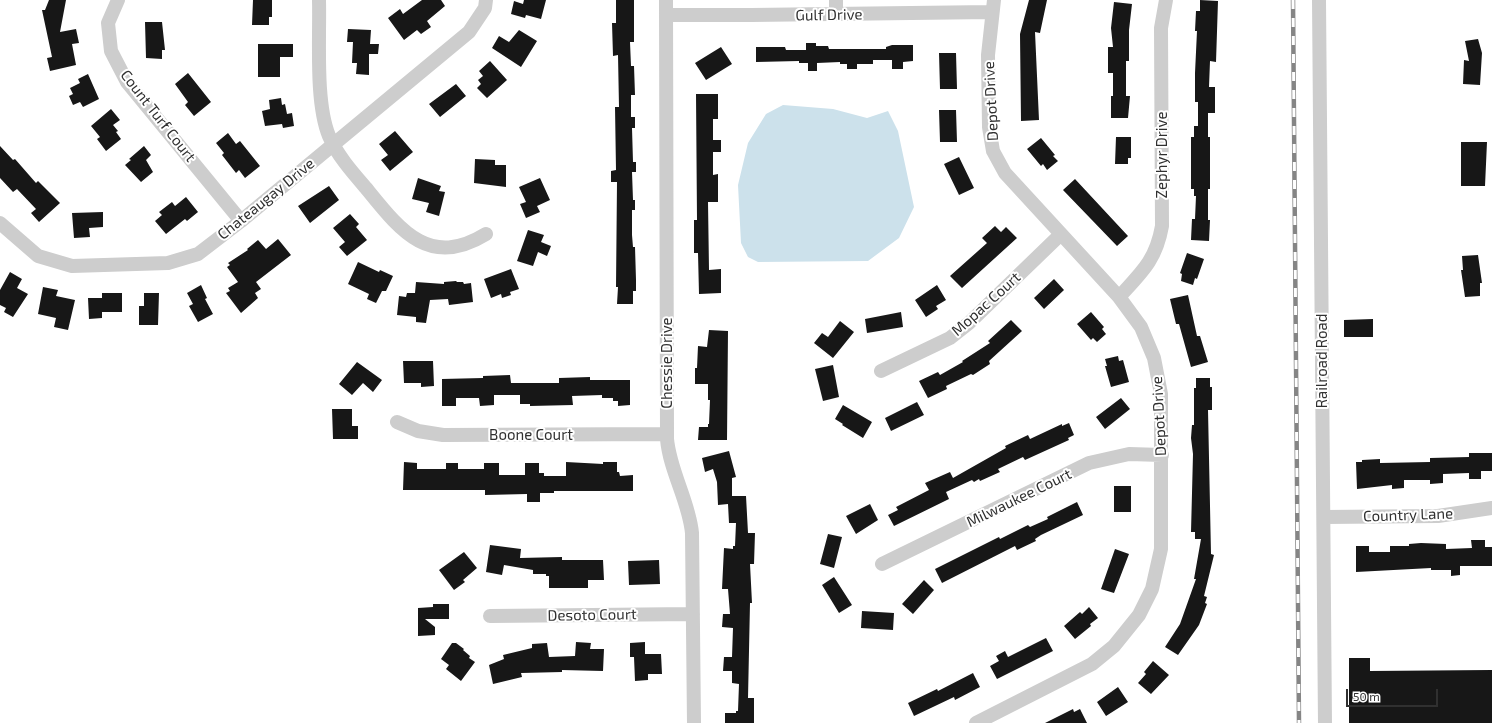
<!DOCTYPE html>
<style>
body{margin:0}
#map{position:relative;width:1492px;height:723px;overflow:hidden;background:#fff;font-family:"Exo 2",sans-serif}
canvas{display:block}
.scale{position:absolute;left:1346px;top:689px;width:92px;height:18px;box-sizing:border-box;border:2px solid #303030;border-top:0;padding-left:5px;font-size:12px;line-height:14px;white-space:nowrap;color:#303030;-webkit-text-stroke:3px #fff;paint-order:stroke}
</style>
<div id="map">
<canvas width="1492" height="723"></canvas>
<div class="scale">50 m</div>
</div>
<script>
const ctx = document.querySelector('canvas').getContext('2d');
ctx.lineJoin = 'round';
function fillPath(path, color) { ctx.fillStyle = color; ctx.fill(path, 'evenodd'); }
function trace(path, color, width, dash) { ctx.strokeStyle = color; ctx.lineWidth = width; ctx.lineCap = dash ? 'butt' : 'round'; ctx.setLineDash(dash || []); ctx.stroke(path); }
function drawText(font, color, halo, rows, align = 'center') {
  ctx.font = font + ' "Exo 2",sans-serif'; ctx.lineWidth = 4; ctx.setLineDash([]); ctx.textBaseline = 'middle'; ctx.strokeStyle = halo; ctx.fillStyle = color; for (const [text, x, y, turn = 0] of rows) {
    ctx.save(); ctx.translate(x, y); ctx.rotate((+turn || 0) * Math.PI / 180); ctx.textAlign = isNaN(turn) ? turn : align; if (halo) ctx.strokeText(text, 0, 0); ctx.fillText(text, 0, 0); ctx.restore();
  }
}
const water = new Path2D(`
 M783,105L833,109L867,118L888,111L898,131L914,207L899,238L868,261L758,262L748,257L741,243L738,185L748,143L766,114Z`);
const building = new Path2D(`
 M49,0H66L60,32L76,29L79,43L72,44L76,65L50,71L47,58L52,57L42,10H45Z
 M253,0H272V17H269V25H252Z
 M422,0H441L445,6L427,21L431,27L421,34L417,30L404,40L388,18L400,9L403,14Z
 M524,0H546L541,19L526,15L525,18L511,14L514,1L523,4Z
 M616,0H634V42H630L631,66H634L635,95H631V117H635V128H632L633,162H636V172H632L633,200H635V210H632V235L633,247H635L636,280V291H633V304H617L618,287H616L617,182H611V171L616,170L615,107H619L618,55L613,56L612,23H616Z
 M1029,0H1047L1040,33L1035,32L1039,120L1021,121L1020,34Z
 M1200,0L1218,1L1216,62L1210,61L1209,87H1215V113H1208V137H1210V189H1208V220H1210L1209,241L1191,240L1192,219H1195L1196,196H1194V189H1191V137H1194V126H1198V102H1195V73L1197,31H1195L1196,11H1200Z
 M1114,2L1132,4L1129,30V61H1126V96H1130L1128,118H1111V96H1113V73H1108V47H1113L1111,28Z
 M145,22H162L165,50H162V59L146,58Z
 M348,29L371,30L370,44H379L378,54H369V75L356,74L357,63H352L353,42H347Z
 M519,30L537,41L521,67L492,48L499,36L509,42Z
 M1478,39L1482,53L1480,85L1463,84L1464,60L1469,61L1465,41Z
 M806,43H816V46H828L829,49H886V47L892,45H913V61L903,62V69H892V60H873V64H857V69H847V64H840V62L817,63V71H808V63H799V61L756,62V47H785L786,50H806Z
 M258,44H293V57H280V77H258Z
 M721,47L732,64L706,80L695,63Z
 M939,53H956L957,89H940Z
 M490,61L507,80L487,98L477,88L481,84L478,80L483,76L479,71Z
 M188,73L211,102L194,116L185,105L188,102L175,84Z
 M88,74L99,99L83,107L80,102L73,105L69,96L73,94L70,88L80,83L78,79Z
 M456,84L466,96L440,117L429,104Z
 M696,94H718V119H713V140H721V152H713V175L718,174V202H708L709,270L721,269V293L699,294L698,253H694V220H697Z
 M281,98L282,105L285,104L287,114L292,113L294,126L283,128L282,124L265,126L262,111L270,109L269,100Z
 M111,109L120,120L113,125L118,131L116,132L121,139L106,151L97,139L100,137L91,126Z
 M939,110H956L957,142H940Z
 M395,131L413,152L390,171L381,160L388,155L379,144Z
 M228,133L236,144L240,141L260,166L245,178L239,170L236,173L222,155L224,153L216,143Z
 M1116,137H1131V158H1128V164H1115Z
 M1041,138L1055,155L1053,156L1058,161L1047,170L1043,164L1041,166L1027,149Z
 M1461,142H1487L1485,186H1461Z
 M0,146L13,160L15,159L36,183L38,181L60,203L39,222L31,213L36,209L17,189L13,192L0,178Z
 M144,146L151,155L146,160L153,172L141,182L125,165L131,160L129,159Z
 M959,157L974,188L959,195L944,164Z
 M475,159L495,160V165H506V187L474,183Z
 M418,178L441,186L439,191L445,192L439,216L426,212L429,203L412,199Z
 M540,178L550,200L537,206L540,212L526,218L520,204L526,202L519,187Z
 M1075,179L1128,236L1117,246L1063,190Z
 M329,186L339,200L310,223L298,206Z
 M186,197L198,212L187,221L185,219L166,234L155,221L162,215L159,212L172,202L175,206Z
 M103,212V227L89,228L90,237L74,238L72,213Z
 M350,214L359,224L356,227L367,240L347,256L339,247L345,242L333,228Z
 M995,226L1001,232L1006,227L1017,238L962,288L950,276L987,243L982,238Z
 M528,230L544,235L541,242L551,246L547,256L538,252L533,266L517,261Z
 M278,239L291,255L256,282L261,289L255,293L258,298L241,313L226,293L230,291L228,288L238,282L227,267L230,265L228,263L248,250L247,249L258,240L266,249Z
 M1187,253L1204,259L1197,279L1195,278L1193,285L1181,281L1182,274L1180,273Z
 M1478,255L1482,283H1480V296L1465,297L1461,270H1463L1462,256Z
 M358,262L379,272L380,270L393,276L386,291H382L376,303L367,299L369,294L348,284Z
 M511,269L519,289L510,292L511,295L502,298L501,294L491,298L484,279Z
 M10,272L22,279L17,288L28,294L13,317L4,312L6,308L0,305V290Z
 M1054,279L1064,290L1044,309L1034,298Z
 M456,281L457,282H463L464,284L471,283L473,302L449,305L448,299L430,300L426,323L416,322V317L397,315L399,296L406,297L407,293H415L416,282L444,284V282Z
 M201,285L207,298L205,299L213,314L198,322L189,306L193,304L187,293Z
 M937,285L946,300L936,306L938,309L926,317L915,300Z
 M43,287L58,290L56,296L75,300L68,330L54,327L56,318L38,314Z
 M102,293H122V312H102V318L89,319L88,298H102Z
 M144,293H159L158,325H139V306H144Z
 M1188,295L1197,336H1200L1208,362L1191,367L1179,324H1176L1170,299Z
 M901,312L903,327L867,333L865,319Z
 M1091,312L1104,327L1102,329L1106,334L1097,342L1093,338L1091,340L1077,324Z
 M1373,319V337H1344V320Z
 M1011,320L1022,331L989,361L990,364L973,375L971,374L946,386L947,389L928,398L919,381L938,372L940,375L963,362L962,361L990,343L988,341Z
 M840,321L854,332L833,358L814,343L822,333L828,337Z
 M709,330L728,331L727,440H698L699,427H708V424H709L710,400H708V384H695V368H697L698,346L707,347Z
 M1118,356L1119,361L1123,360L1129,382L1111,387L1105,366H1107L1105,359Z
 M403,361H433L434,386L421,387V383H404Z
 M357,362L382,380L373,392L363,383L352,395L339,384Z
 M833,365L839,397L823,401L815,369Z
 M510,375L511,383H559V378L590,377V380H630V405L618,406V401H613V398H602V395L572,396L573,405L530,406V404H520V395H494V405L480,406L479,398H456V406H442V379L483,378V376Z
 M1196,378H1210V387H1212V410H1208L1211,554L1214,555L1204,596L1207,597L1205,603L1207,604L1199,625L1178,655L1165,647L1180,624L1196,579H1194L1201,539H1195V532H1191L1193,454L1191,438L1192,425H1194V388H1196Z
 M1121,398L1130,409L1105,429L1096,417Z
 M917,402L924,415L891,431L885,418Z
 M843,405L872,422L863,438L842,425L843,424L835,419Z
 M332,409H352V426H358V439H333Z
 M1069,423L1074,435L1068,438L1069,440L1025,460L1023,457L998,469L1000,472L980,481L979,479L974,482L972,480L946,492L949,499L894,526L888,515L898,510L896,507L929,490L925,483L950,472L953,478L1006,448L1005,446L1028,435L1030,439L1062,424V426Z
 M729,451L736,477L732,478V496H746L748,533H755L754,564H750L752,603H750L748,698H754V723H725V713H736V711H738L739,684L732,683V671H723L724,657H732L733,628L722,627L723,614H730L728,589H722L724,548L733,549V546H735L736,523H729L728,504L718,505L717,482L713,469L705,472L702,458Z
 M1469,453H1492V471H1481V479H1469V473L1443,474V483L1430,484V480H1404V488L1392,489V485L1357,489L1356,462H1362V460L1380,459V463L1430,462V458L1469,457Z
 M404,462L417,463V469H446V463H458V469H484V463H499V475H525V463H539V473H544V476H566V462L603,464V462H617V472H619L620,476L633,475V491H554V493H540V502H527V494L485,495V490H403Z
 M1114,486H1131V512H1114Z
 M1077,502L1083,515L1041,535L1035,539L1036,541L1017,550L1015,546L942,583L935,569L999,537L1000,539L1028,525L1030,527L1048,519L1047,517Z
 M870,504L878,520L856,534L846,516Z
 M828,534L842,537L834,568L820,564Z
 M1471,540H1485V547H1492V566H1460V575L1451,576V570H1431V568L1356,572V546H1369V552H1390V546H1409V544L1421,543L1446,544V549L1472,548Z
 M490,545L521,549L520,558L562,557V560H603L604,580H588V588H549V576H546V574H533V570L504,565L502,575L486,572Z
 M1115,549L1129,554L1114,593L1101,589Z
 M464,552L477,568L463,580L465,582L454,590L439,570Z
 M659,560L660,584L629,585L628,561Z
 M834,577L852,605L839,613L822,585Z
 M924,580L934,590L913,614L902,604Z
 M433,604H449V619H425L435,627V635L418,636V608L433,607Z
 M1089,607L1098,618L1090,624L1091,626L1075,639L1064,626L1080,612L1082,614Z
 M862,611L894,613L893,630L861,628Z
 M1046,638L1053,651L997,679L990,666L999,661L996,656L1005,651L1008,657Z
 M576,642L591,643L590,649H604L603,671L562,670V672L521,673L522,677L493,684L489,665L504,659L503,655L532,648V644L547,643L549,657L575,656Z
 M645,642V654H661L662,674H648V680L635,681L634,657H630V643Z
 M452,643H456L464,649L463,650L470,656L469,658L475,662L461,681L446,669L449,665L441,659Z
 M1349,658H1370V671L1492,670V723H1349Z
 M1153,661L1169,675L1151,694L1138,683L1146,674L1144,672Z
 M973,673L980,687L955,700L954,697L914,716L908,703L937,689L938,691Z
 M1118,687L1128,702L1106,716L1097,702Z
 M1073,709L1074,712L1080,709L1087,723H1045Z`);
const minor = new Path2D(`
 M118,0L108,23L111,51L127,82L241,221
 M319,0C320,38 315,102 329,136C337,155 353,173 366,188C400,230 429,269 486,234
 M666,0L667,439C670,472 689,501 692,533L694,723
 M836,0V14
 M1319,0L1325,723
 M666,15H751L991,12
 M0,223L38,256L72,266L168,263L198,254L241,221L469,32L485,8L486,0
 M1119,297C1142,272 1156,260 1162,226L1161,28L1166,0
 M881,371L950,338L969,323L1060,235
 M397,422L418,431L443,435L667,434
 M1324,517L1438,516L1492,508
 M882,564L1089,463L1129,454L1162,455
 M490,616L693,614
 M976,723L1092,664L1114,646L1139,615L1152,589L1161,549V394L1154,358L1141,327L1119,297L1005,173L993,151L989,127L988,55L994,0`);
const rail = new Path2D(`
 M1293,0L1299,723`);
const streetNames = [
 ["Gulf Drive",829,15,-1],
 ["Depot Drive",991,101,-93],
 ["Count Turf Court",158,116,52],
 ["Zephyr Drive",1162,155,-90],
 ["Chateaugay Drive",266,199,-39],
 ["Mopac Court",986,304,-42],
 ["Railroad Road",1322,361,-90],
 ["Chessie Drive",667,363,-90],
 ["Depot Drive",1159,416,-93],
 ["Boone Court",531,435],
 ["Milwaukee Court",1019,498,-26],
 ["Country Lane",1408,515,-2],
 ["Desoto Court",592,615,-1]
];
fillPath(water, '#cce1eb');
fillPath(building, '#171717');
trace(minor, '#cdcdcd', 14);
trace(rail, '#858585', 4.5);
trace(rail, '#fff', 3, [9]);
drawText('15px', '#303030', '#fff', streetNames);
</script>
